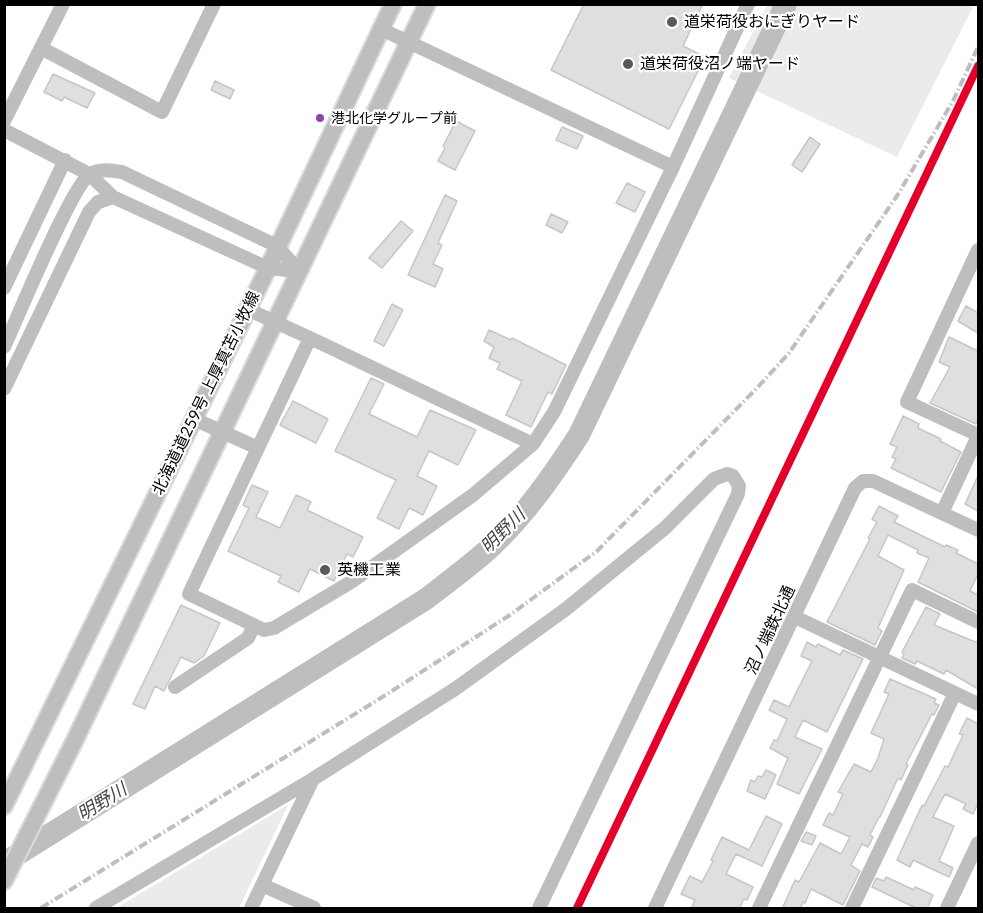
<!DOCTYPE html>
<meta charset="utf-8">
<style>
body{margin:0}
#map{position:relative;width:983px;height:913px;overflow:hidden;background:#fff;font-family:Lato,sans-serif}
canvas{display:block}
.frame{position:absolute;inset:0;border:6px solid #000;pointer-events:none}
</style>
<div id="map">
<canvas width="983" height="913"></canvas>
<div class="frame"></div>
</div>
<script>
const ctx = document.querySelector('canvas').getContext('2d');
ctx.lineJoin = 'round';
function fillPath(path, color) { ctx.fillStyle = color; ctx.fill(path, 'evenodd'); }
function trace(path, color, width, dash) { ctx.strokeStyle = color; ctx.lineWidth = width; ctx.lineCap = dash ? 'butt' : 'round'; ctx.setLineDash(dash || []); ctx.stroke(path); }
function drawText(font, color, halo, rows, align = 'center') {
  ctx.font = font + ' Lato,"Noto Sans JP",sans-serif'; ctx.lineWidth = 4.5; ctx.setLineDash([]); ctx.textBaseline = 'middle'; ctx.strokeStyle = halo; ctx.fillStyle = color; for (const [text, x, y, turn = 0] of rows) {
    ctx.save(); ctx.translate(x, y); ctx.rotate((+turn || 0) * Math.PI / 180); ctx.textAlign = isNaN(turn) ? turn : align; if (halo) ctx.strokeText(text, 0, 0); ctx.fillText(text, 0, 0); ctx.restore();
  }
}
const green = new Path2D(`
 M767,5V4L974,5L897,157L729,78Z
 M288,805L239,908H116Z`);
const river = new Path2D(`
 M4,863L426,599C448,582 471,565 491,547C526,514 553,475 579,435L786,4`);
const building = new Path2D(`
 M584,4H703L683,46L705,57L669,129L551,70Z
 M53,74L95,93L87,108L64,97L62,101L44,92Z
 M215,81L234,90L230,99L211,90Z
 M456,121L475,131L455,170L438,161L445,148L443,146Z
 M562,127L583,136L577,149L556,140Z
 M810,137L820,144L802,172L792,165Z
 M627,183L645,192L635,212L616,203Z
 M445,195L457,201L438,243L442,245L433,264L443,269L435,287L408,275Z
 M551,214L568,222L562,233L546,225Z
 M401,221L413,231L382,268L369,258Z
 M392,304L403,310L384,346L374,341Z
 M966,306L978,313V333L958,321Z
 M489,330L511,340L512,338L566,365L552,394L548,392L531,427L506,415L522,381L497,369L500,363L489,358L494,347L484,341Z
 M949,337L978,351V420L976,424L930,403L950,367L939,362Z
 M371,378L384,384L369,414L417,437L430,410L476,430L458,465L429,451L417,476L437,486L423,515L409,508L399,529L377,518L396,480L335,451Z
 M293,401L328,419L316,443L280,425Z
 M903,416L919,424L918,428L941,439L940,441L961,452L941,492L891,468L896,459L892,457L897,447L890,444Z
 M978,476V511L965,504Z
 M252,485L268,492L256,517L280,528L296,495L311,502L307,510L363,537L353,557L347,554L334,581L310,569L299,592L278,582L281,576L228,551L249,508L243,505Z
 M879,506L898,516L894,522L945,547L946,545L958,550L956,553L978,564V574L970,591L978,595V612L918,582L929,558L917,553L918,550L888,535L878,556L904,570L878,628L882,631L875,645L827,622L870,539L868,538L877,522L872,519Z
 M181,605L220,623L204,656L194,663L181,657L164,691L155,686L145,709L133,704Z
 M926,607L940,614L934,625L978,643V689L946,670L944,674L917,661L915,664L902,658L904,654L902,652Z
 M807,642L816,647L818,644L840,655L843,650L863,659L827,732L803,720L795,737L822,749L799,794L777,784L788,758L770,748L774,740L777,741L787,719L769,710L774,700L789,707L812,661L801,656Z
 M890,679L936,699L934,703L939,705L934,715L932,714L906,764L908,765L901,780L898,778L880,817H879L870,835L873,837L868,847L862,844L851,865L860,871L843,905L811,889L805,903L803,902L800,909H782L795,880L799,882L820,843L841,854L850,837L823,825L829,813L833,815L843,794L838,792L854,764L871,772L878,758L884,739L871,733L889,694L884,692Z
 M967,718L978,724V803L973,814L963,809L966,804L945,794L933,817L954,826L939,861L953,868L949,877L913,860L910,867L897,860L922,805L924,806L945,766L948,767L963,735L959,734Z
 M766,770L776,775L765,799L747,791L751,780L755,782L758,776L762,777Z
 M766,816L782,824L762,866L736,854L726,874L753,887L747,900L744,899L739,909H691L695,900L681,894L690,876L702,882L713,861L711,860L722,837L749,850Z
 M806,832L816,836L812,845L801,841Z
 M886,877L914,890L915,887L933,895L927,909H918L872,887L876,878L884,881Z`);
const minor = new Path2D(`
 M381,29L673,167
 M41,48L162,112L214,4
 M4,121L63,4
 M4,130L89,174L113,197L268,268L299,271
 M978,250L907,402L978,435
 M4,288L65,160
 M247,309L310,338
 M4,347C17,319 72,185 90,174C100,168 112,171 122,172L277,246L299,271
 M4,389L89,212L98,202L113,197
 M194,419L258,448
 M533,444L310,338L189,594L264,630L274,628L351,582L473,495L533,444L554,412L673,167L748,4
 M942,513L978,436
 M795,617L978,704
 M175,687L248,638L254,625
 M262,885L314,908
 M96,908L313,779L455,689L566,609L665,528L714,479L727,474L733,476L739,486L738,494L539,908
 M251,908L313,779
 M655,908L855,488L863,481H873L978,530
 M759,908L912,590L978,622
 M852,908L955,693
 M947,908L978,843`);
const major = new Path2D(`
 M4,806L268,268L393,4
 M4,881L74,742L427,4`);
const rail = new Path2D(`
 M41,908L384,696L510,615L597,551L758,387L789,353L897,196L953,101L978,47`);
const rail1 = new Path2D(`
 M577,908L978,66`);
const markers = [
 [672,22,6,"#595959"],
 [628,64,6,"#595959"],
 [320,118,5,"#8e44ad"],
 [325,570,6,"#595959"]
];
const busNames = [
 ["港北化学グループ前",331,118]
];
const poiNames = [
 ["道栄荷役おにぎりヤード",684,22],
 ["道栄荷役沼ノ端ヤード",640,64],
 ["英機工業",337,570]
];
const streetNames = [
 ["北海道道259号 上厚真苫小牧線",206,393,-64],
 ["沼ノ端鉄北通",770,630,-65]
];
const waterNames = [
 ["明野川",503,531,-45],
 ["明野川",102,802,-32]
];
fillPath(green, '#ebebeb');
trace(river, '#bebebe', 22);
fillPath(building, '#dfdfdf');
trace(building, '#c6c6c6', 1.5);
trace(major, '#dbdbdb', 20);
trace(minor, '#bebebe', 14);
trace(major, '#bebebe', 16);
trace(rail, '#bebebe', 4, [9, 3, 1.5, 3]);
trace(rail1, '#e4002b', 8);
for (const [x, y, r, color] of markers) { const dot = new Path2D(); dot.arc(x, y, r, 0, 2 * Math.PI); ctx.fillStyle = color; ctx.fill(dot); trace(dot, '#fff', 2); }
drawText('14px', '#000', '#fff', busNames, 'left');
drawText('16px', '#000', '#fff', poiNames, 'left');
drawText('16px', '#000', '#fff', streetNames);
drawText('italic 18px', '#434343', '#fff', waterNames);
</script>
